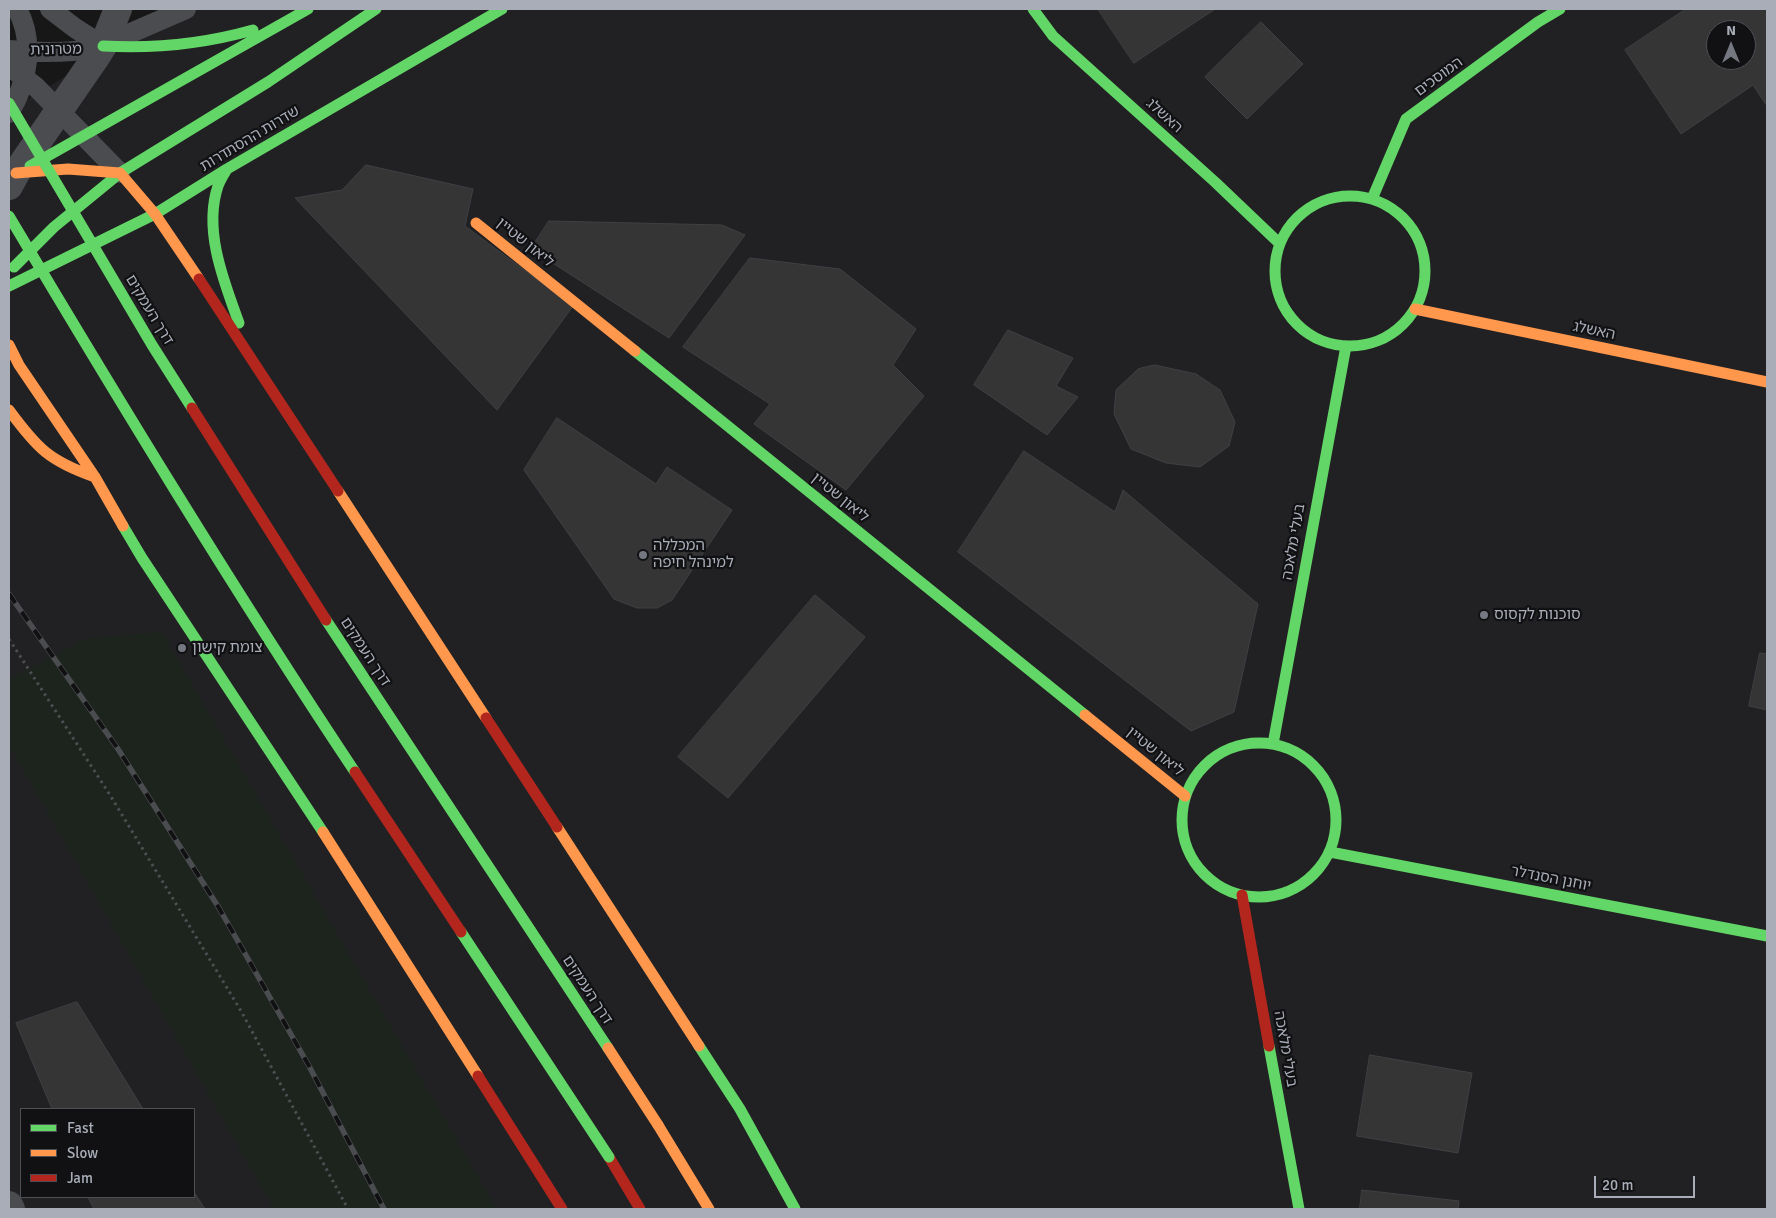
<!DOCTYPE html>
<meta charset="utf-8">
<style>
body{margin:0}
#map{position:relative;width:1776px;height:1218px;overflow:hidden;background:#171717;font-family:Signika,sans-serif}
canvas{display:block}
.frame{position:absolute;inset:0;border:10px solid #a8adb8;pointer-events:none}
.legend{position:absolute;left:20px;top:1108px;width:175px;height:90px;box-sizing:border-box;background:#111113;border:1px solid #4d4f55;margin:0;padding:6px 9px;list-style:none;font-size:15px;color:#a8adb8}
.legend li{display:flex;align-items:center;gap:10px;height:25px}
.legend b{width:25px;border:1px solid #4d4f55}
.north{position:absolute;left:1706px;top:20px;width:50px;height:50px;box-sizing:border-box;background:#111113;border:1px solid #4d4f55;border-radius:50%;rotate:0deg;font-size:14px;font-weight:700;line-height:20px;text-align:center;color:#a8adb8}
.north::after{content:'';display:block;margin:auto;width:18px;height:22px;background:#757880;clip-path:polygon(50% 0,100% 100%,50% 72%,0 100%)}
.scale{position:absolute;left:1594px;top:1176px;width:101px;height:22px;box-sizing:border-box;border:2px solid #a8adb8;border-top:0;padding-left:6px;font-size:15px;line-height:18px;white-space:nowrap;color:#a8adb8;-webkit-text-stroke:4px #111113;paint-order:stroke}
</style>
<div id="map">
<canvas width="1776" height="1218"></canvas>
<div class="frame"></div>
<ul class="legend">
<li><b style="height:6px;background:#63d668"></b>Fast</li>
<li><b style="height:6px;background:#ff974d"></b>Slow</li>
<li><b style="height:6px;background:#b3261e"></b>Jam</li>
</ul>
<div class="north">N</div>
<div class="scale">20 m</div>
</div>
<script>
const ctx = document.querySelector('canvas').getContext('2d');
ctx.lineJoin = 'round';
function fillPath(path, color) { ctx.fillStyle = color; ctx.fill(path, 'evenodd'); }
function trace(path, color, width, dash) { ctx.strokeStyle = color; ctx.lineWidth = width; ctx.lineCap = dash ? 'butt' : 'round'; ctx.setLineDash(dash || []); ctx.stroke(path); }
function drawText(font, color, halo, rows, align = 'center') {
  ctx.font = font + ' Signika,"Noto Sans Hebrew",sans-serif'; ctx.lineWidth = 4.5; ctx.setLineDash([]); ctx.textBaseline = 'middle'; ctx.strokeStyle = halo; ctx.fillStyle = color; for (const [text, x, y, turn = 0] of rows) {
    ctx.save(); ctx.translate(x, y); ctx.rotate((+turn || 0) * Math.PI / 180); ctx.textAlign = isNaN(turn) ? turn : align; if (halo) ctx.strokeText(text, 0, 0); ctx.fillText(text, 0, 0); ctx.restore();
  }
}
const built = new Path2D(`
 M178,9H1767V1209H9V110ZM1716,30H1746V60H1716ZM21,1109H194V1197H21Z`);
const green = new Path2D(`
 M162,632L497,1209H274L9,745V679L87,638Z`);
const building = new Path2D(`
 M1098,9H1215L1134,63Z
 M1686,9H1767V106L1753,85L1681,134L1625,50ZM1716,30H1746V60H1716Z
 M1261,22L1303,64L1247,119L1205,77Z
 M366,165L473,189L465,226L573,306L497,410L295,198L342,190Z
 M549,221L722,225L745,235L669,338L531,249Z
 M750,258L840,269L916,329L893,365L924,396L846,490L754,424L770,404L683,347Z
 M1008,330L1073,358L1056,386L1078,397L1047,435L974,385Z
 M1155,365L1196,374L1220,390L1235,422L1229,446L1200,467L1166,463L1131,449L1114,414L1116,390L1138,369Z
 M557,418L656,484L667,467L732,510L672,600L657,608H637L614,599L524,470Z
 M1024,451L1115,512L1123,490L1258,604L1234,712L1191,731L958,552Z
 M815,595L865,637L728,798L678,757Z
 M1760,653L1767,654V710L1749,706Z
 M77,1002L143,1109H52L16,1023Z
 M1370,1055L1472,1073L1458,1153L1357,1136Z
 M1362,1190L1459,1201L1458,1209H1360Z
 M194,1192L205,1209H94L88,1197H194Z`);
const path = new Path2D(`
 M9,639L110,795L241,1011L348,1209`);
const lane = new Path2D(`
 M50,9L75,28L103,46
 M9,50C37,53 68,53 96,48L186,9
 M9,66L36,87L120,173
 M9,113C28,83 35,41 17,9`);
const street = new Path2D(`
 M9,186L16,173L96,57L103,46L118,9
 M9,1205L11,1209`);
const fast = new Path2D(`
 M1033,9L1053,36L1215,182L1279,243
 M103,46C154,49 203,44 253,30
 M30,166L308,9
 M227,169C224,174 220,180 218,186C203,230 224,282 239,323
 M1275 271a75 75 0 1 1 150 0a75 75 0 1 1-150 0Z
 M1372,199L1406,119L1538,22L1560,9
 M14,267L54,227L120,173L268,82L376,9
 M9,286L155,214L227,169L502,9
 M635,351L1085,715
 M123,526L142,558L323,832
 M1182 820a77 77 0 1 1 154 0a77 77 0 1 1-154 0Z
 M1273,744L1346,346
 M1330,852L1767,936
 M699,1046L740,1109L795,1209
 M1269,1046L1299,1209`);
const slow = new Path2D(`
 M16,173L68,169L120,173L155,214L199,279
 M476,223L635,351
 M1415,309L1767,382
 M9,345L19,365L95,477L123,526
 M9,410C37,448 49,461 95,477
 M338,491L486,718
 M1085,715L1185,796
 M557,827L699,1046
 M323,832L478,1076
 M658,1125L709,1209`);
const jam = new Path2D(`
 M199,279L338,491
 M486,718L557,827
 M1242,895L1269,1046
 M478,1076L562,1209
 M609,1157L640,1209`);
const rail = new Path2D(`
 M9,594L118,749L219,908L309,1066L384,1209`);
const fastBridge = new Path2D(`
 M9,103L152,345L192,408
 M9,216C121,404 234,590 355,772
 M326,620L608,1048
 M461,932L609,1157`);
const slowBridge = new Path2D(`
 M608,1048L658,1125`);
const jamBridge = new Path2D(`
 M192,408L326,620
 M355,772L461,932`);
const markers = [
 [643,555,5,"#757880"],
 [1484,615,5,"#757880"],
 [182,648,5,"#757880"]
];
const streetNames = [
 ["מטרונית",56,50,-1],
 ["המוסכים",1439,77,-36],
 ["האשלג",1164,116,42],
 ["שדרות ההסתדרות",250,139,-31],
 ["ליאון שטיין",525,243,39],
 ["דרך העמקים",149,310,59],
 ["האשלג",1594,331,12],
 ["ליאון שטיין",840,498,39],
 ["בעלי מלאכה",1294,542,-80],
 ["דרך העמקים",365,652,57],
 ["ליאון שטיין",1155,752,39],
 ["יוחנן הסנדלר",1551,879,11],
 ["דרך העמקים",587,990,57],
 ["בעלי מלאכה",1285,1049,80]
];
const poiNames = [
 ["המכללה",653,546],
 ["למינהל חיפה",653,563],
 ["סוכנות לקסוס",1494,615],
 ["צומת קישון",192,648]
];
fillPath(built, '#212123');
fillPath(green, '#1d241e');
fillPath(building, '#353536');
trace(building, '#3f4043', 1);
trace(path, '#4d4e52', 3, [2.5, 4]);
trace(lane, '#4b4c50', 20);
trace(street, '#4b4c50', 28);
trace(fast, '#63d668', 11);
trace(slow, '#ff974d', 11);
trace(jam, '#b3261e', 11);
trace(rail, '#4b4c4f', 5.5);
trace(rail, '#111113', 4, [11]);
trace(fastBridge, '#63d668', 11);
trace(slowBridge, '#ff974d', 11);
trace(jamBridge, '#b3261e', 11);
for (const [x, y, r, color] of markers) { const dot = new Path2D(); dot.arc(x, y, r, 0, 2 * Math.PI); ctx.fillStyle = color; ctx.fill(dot); trace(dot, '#111113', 2); }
drawText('15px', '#a8adb8', '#111113', streetNames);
drawText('15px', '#a8adb8', '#111113', poiNames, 'left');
</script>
